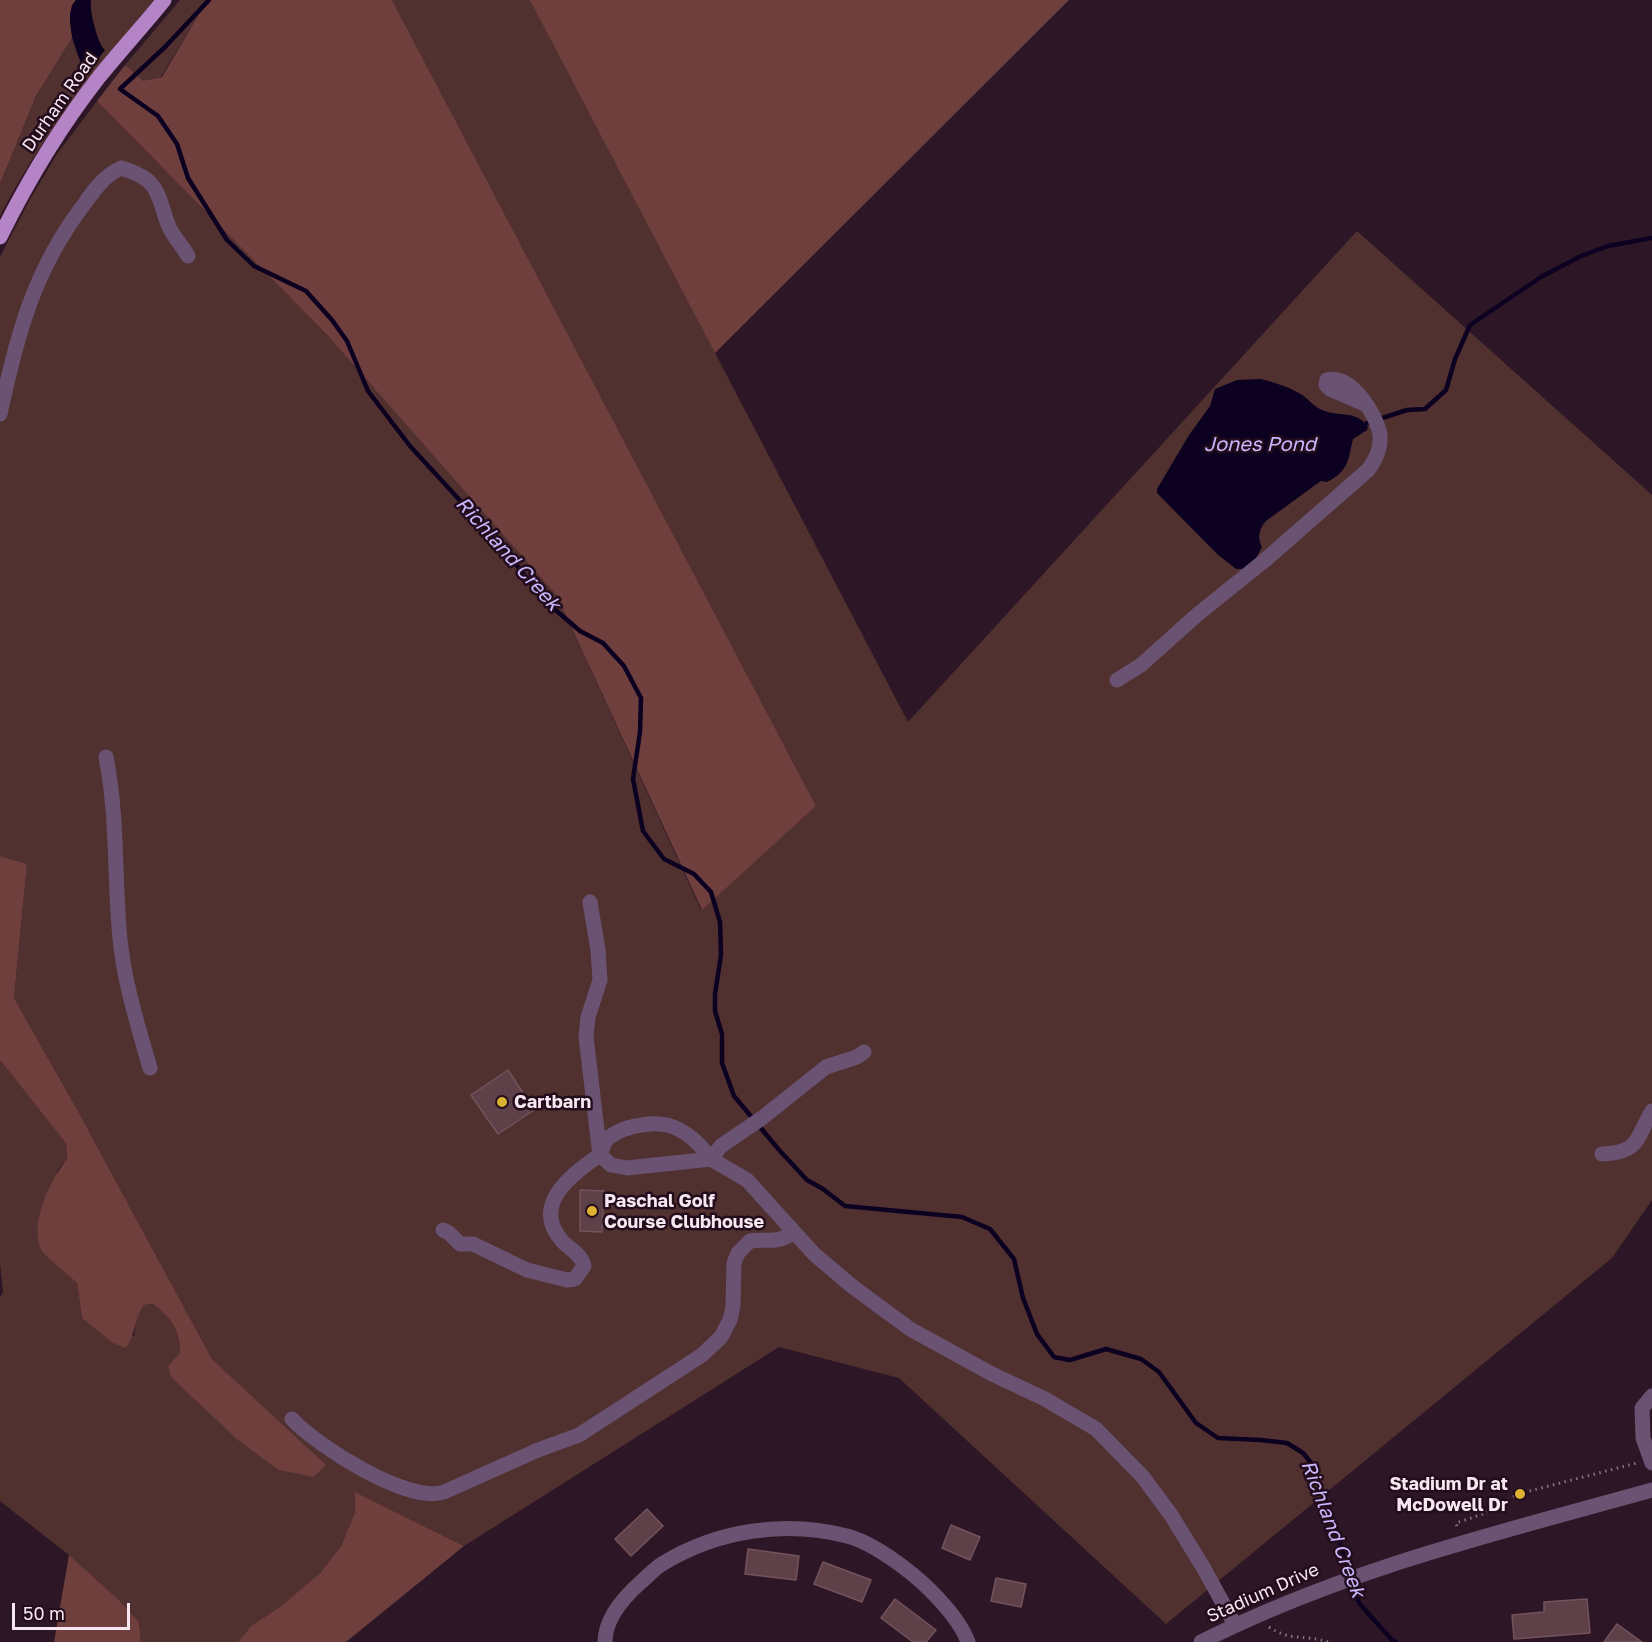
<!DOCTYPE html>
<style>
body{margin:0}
#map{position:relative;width:1652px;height:1642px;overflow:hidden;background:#2d1726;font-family:"Golos Text",sans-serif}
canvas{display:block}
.scale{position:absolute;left:12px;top:1603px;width:118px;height:27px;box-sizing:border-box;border:3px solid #f7e7f1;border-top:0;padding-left:8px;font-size:18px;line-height:21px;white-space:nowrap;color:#f7e7f1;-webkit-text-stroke:4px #230d1c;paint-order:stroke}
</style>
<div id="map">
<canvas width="1652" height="1642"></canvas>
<div class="scale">50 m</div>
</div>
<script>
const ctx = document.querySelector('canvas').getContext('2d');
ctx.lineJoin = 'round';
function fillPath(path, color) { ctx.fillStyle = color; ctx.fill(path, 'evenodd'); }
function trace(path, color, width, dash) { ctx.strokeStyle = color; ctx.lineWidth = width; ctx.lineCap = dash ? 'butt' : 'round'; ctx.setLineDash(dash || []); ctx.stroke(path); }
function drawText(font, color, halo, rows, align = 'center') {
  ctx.font = font + ' "Golos Text",sans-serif'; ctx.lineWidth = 5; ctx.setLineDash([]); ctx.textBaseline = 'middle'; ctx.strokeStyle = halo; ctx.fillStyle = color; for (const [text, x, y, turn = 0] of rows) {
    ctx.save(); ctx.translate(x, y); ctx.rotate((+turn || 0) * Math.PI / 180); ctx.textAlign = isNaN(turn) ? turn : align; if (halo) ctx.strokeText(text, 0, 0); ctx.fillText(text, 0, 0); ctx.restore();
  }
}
const green = new Path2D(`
 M91,0H154C97,68 41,136 0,216V184L36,96L72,38L86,74L100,45L89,7Z
 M180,0H207L161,77L143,82L125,65Z
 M392,0H536L715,353L908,722L1357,231L1652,495V1200L1612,1258L1166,1624L899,1378L779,1347L464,1546L355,1492V1512L341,1546L320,1573L281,1606L251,1626L238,1642H141L139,1622L117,1598L69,1555L0,1501V1297L3,1292L0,1263V1060L66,1142L67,1159L57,1171L62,1268L77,1283L82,1318L134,1336L137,1314L144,1305L153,1304C171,1318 180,1330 180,1353L315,1477L325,1465L212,1359L79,1113L14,998L27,864L0,856V257L29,201L57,154L97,101L328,336L557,596L701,910L816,806Z`);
const forest = new Path2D(`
 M0,0H76L72,5L70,15L72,38L36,96L0,184Z
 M207,0H392L816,806L702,910L557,596L328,336L97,101L125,65L143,81L162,77Z
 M530,0H1069L715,353Z
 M0,856L27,864L14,998L79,1113L212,1359L326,1465L314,1477L279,1470L238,1440L171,1377L168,1366L180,1353C180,1330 171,1318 153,1304L144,1305C134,1319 136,1333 126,1348L113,1343L82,1318L77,1283C71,1277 44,1255 42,1251C28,1225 50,1180 67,1159L66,1143L0,1060Z
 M355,1492L464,1546L346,1642H238L251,1626L281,1606L320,1573L341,1546L355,1512Z
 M69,1555L117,1598L139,1622L141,1642H54Z`);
const water = new Path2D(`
 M76,0H91C89,10 97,43 105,50L86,74C78,57 61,16 76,0Z
 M1261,379C1273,382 1286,386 1297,392C1306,396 1312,405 1320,409C1336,418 1357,409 1368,427L1367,430L1353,439C1348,460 1349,471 1327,482L1321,481L1318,483L1266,521C1259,529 1257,538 1262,547L1256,558L1243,569H1236L1217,554L1157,493V489L1189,435L1210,406L1215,389L1237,380Z`);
const stream = new Path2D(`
 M209,0L166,46L120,89L158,116L177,144L188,178L227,240L254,266L306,291L332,320L347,341L368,391L410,446L499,543L545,601L580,631L603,643L624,666L641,698L640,732L633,779L643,831L664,859L694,874L711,892L720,922L721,955L715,994V1011L722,1034V1063L734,1096L780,1151L807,1180L823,1189L845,1206L962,1217L990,1229L1014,1259L1023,1298L1037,1334L1054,1357L1070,1360L1106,1349L1141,1359L1159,1372L1196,1423L1218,1438L1261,1440L1287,1443L1303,1453L1312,1464L1330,1513L1359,1603L1391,1639L1396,1642
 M1367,423L1407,410L1425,409L1446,390L1455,359L1470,325L1541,277L1581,256L1608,246L1652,238`);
const building = new Path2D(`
 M508,1070L534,1110L498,1134L471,1095Z
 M580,1190L604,1191L602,1232L580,1231Z
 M647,1509L663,1526L631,1556L615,1539Z
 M951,1525L980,1537L970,1560L942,1548Z
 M748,1549L799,1556L796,1580L745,1574Z
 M823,1562L871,1580L862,1602L814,1584Z
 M996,1578L1026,1584L1021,1607L991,1601Z
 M895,1599L936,1630L926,1642H913L881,1618Z
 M1587,1599L1590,1633L1514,1639L1512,1615L1544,1612V1602Z
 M1617,1624L1642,1642H1604Z`);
const path = new Path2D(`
 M1457,1526L1456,1523L1486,1513L1518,1494L1637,1463
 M1269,1627C1291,1642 1305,1634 1328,1642`);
const minor = new Path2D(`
 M0,414C17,335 34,269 85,203C94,190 105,175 121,168C161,180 156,193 169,227C174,237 182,246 188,256
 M1117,680L1141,665L1198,614L1264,561L1368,470C1376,459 1381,449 1380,435C1377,415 1351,373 1327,380L1326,385L1330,389L1365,404
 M106,757C118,817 114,878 120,939C124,982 138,1026 150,1068
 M864,1052L857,1057L826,1067L762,1118L721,1146L711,1159C701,1145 685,1129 667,1125C650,1121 616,1127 605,1142C603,1146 602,1151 600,1155L611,1165L627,1168L711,1159L747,1180L814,1254L853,1287L910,1329L992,1374L1045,1399L1096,1429L1143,1477L1171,1515L1203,1567L1235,1625
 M1602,1154C1640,1153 1636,1138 1652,1111
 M443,1230L449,1233L460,1244H473L527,1270L567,1280L575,1279L584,1266C582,1255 571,1250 563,1242C530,1206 570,1175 600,1155L586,1037L588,1017L600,980L598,950L590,902
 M1652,1396L1642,1408L1643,1438L1652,1463
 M292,1419C317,1446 408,1504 444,1492L538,1450L579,1435L702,1355L721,1337L730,1320L733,1306L734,1263L738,1253L750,1241C768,1238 778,1245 793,1232
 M605,1642C605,1618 624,1597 641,1582C648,1576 655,1568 662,1564C717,1530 785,1520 847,1536C874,1543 911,1571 931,1591C945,1605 961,1623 968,1642
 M1201,1642C1345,1569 1498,1533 1652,1490`);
const major = new Path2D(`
 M0,237C28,180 60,127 99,77C120,51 143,26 164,0`);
const markers = [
 [502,1102,6,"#dcb233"],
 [592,1211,6,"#dcb233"],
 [1520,1494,6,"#dcb233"]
];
const streetNames = [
 ["Durham Road",60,102,-55],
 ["Stadium Drive",1263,1593,-24]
];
const poiNames = [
 ["Cartbarn",514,1102],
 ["Paschal Golf",604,1201],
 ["Course Clubhouse",604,1222],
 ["Stadium Dr at",1508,1484,"right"],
 ["McDowell Dr",1508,1505,"right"]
];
const waterNames = [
 ["Jones Pond",1260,445],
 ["Richland Creek",508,554,48],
 ["Richland Creek",1333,1529,69]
];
fillPath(green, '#51312f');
fillPath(forest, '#6f3f3d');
fillPath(water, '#0c0121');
trace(stream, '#0c0121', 4.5);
fillPath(building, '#5e4048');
trace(building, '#73535c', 1.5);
trace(path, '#887581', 3, [1.5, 4.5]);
trace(minor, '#6a5272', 15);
trace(major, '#b584c6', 15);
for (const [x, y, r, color] of markers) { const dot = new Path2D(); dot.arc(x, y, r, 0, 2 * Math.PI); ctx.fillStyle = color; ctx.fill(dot); trace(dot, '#230d1c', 2); }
drawText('18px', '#f7e7f1', '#230d1c', streetNames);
drawText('bold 18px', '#f7e7f1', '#230d1c', poiNames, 'left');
drawText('italic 20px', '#c9b7fd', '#230d1c', waterNames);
</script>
